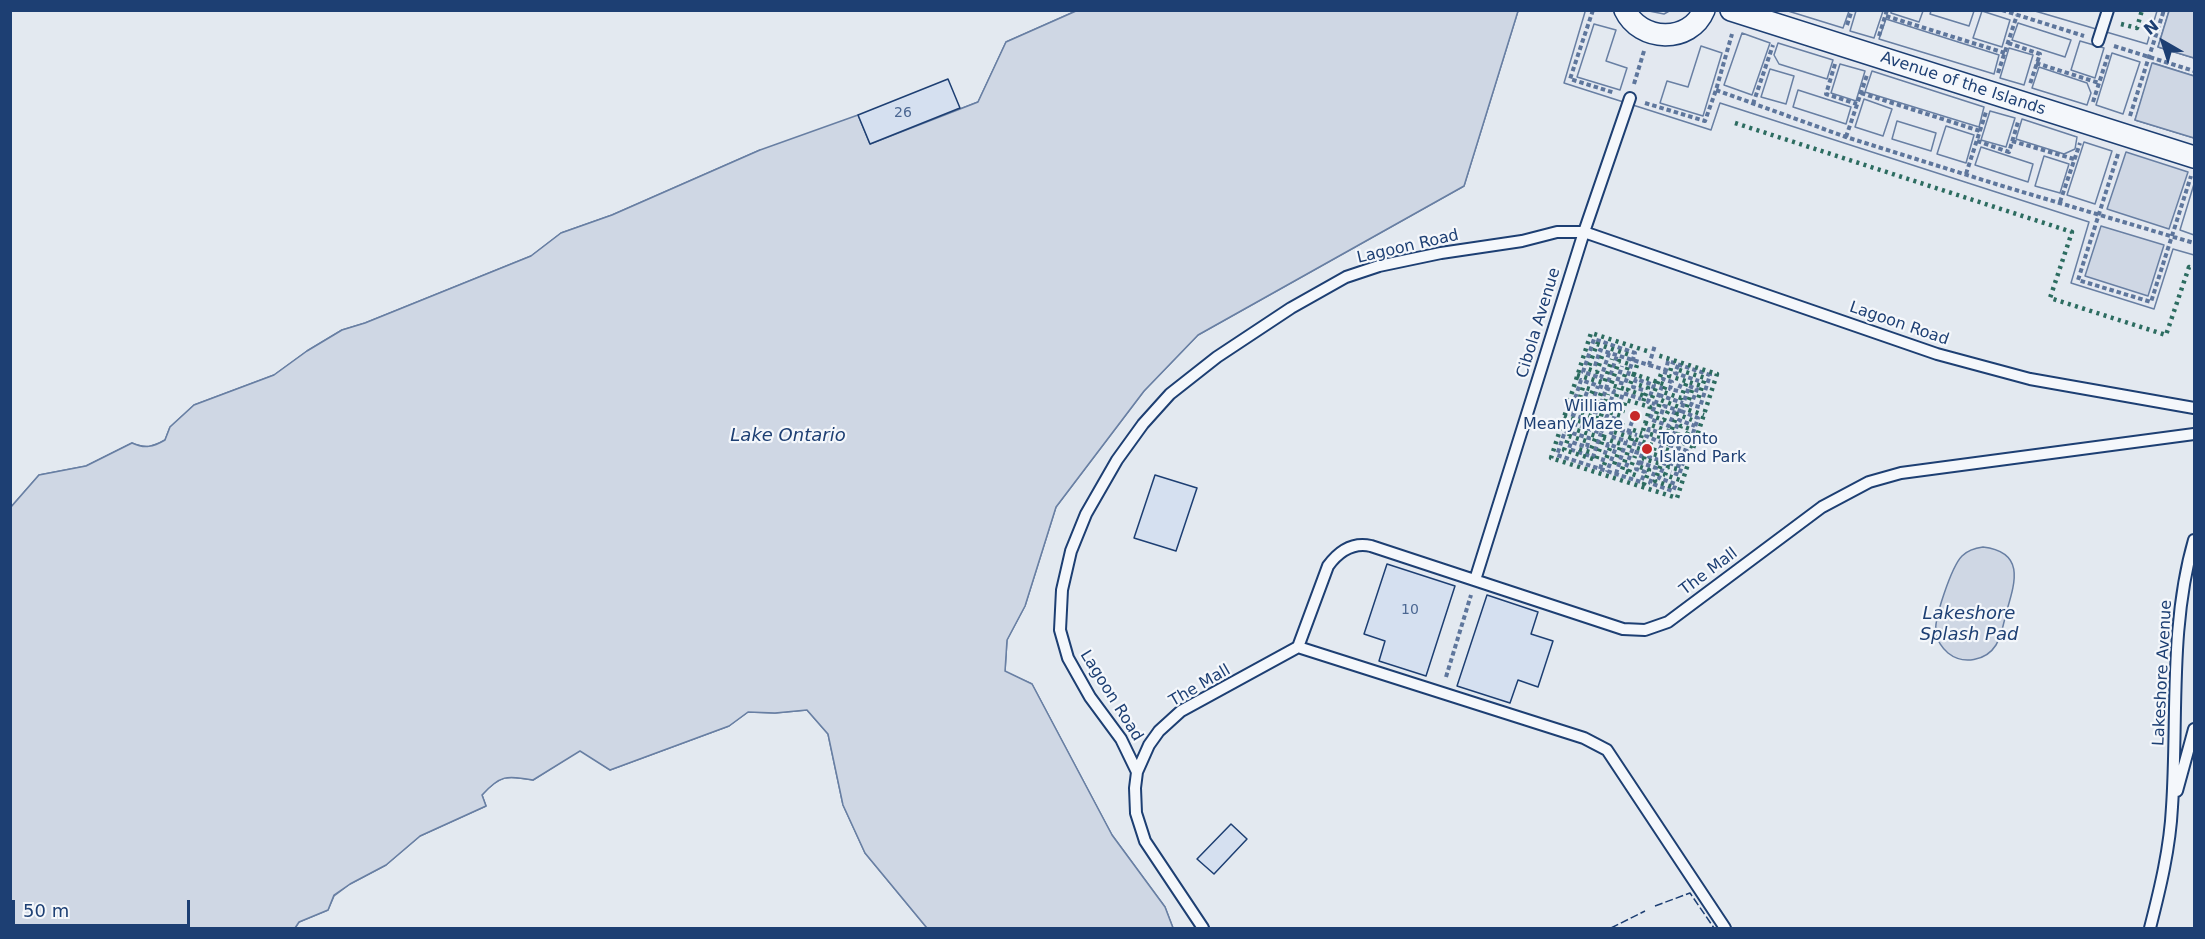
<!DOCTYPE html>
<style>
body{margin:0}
#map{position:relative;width:2205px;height:939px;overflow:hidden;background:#f4f7fb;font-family:"DejaVu Sans",sans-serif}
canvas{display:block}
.frame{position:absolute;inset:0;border:12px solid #1d3f73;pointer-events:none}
.north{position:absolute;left:2133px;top:12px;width:60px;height:60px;-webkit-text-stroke:4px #f4f7fb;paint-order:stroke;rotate:321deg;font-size:16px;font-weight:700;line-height:24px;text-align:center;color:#1d3f73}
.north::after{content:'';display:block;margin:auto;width:21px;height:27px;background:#1d3f73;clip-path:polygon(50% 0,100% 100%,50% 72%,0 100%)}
.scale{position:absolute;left:12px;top:900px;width:178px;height:27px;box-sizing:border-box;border:3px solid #1d3f73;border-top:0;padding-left:8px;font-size:18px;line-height:21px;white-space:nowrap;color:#1d3f73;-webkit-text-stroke:4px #f4f7fb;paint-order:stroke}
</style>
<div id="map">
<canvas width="2205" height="939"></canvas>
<div class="frame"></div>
<div class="north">N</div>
<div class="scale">50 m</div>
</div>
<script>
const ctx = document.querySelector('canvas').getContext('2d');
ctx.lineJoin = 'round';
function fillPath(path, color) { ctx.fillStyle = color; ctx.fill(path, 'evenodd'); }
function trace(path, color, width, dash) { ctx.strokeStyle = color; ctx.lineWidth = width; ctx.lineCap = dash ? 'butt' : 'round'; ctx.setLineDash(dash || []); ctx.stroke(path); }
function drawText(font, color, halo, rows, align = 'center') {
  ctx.font = font + ' "DejaVu Sans",sans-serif'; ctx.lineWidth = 4.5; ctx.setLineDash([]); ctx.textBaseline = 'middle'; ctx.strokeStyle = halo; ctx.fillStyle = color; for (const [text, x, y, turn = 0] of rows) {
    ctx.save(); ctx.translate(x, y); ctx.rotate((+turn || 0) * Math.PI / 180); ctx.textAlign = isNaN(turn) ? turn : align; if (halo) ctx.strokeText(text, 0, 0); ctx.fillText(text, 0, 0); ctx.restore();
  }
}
const green = new Path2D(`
 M11,11H1076L1006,42L978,102L870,144L760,150L612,215L561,233L531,256L365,323L342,330L307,351L274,375L194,405L170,427L165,440C153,447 145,449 132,443L86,466L39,475L11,507Z
 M1518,11H2194V928H1173L1165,907L1112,835L1032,684L1005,672L1007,640L1025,606L1056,507L1144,391L1198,335L1464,186Z
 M807,710L828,734L843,805L865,853L927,928H295L299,922L328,910L334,896L350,884L386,865L420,836L486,806L482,795C500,775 507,775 533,780L580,750L610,770L729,726L748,712L775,713Z`);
const parking = new Path2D(`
 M1671,10L1788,11L1843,28L1849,11H1856L1850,31L1874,38L1883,11H1891V13L1919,22L1923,11H1931L1930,14L1969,26L1974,11H2035L2147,44L2157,11H2169L2158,47L2194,58V76L2153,63L2135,120L2194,138V184L2180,230L2194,235V255L2173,249L2154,309L2071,283L2089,222L1720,103L1711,130L1564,83L1585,12L1584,11H1649L1664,14ZM1982,11L2010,20L2002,47L1973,38ZM1886,19L1999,55L1994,74L1879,39ZM2018,23L2071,40L2065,57L2012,40ZM1594,24L1616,30L1606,61L1627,68L1620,90L1577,77ZM1742,33L1770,43L1752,95L1724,85ZM2080,41L2104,48L2095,78L2071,70ZM1778,43L1833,60L1827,79L1779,64L1774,55ZM1701,46L1722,53L1703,116L1660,103L1667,81L1688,87ZM2009,48L2033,55L2024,85L2000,78ZM2112,53L2140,62L2123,114L2096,105ZM1840,64L1865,71L1856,101L1831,93ZM2039,67L2087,83L2091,93L2087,105L2032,88ZM1770,69L1794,76L1786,104L1761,97ZM1872,71L1984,107L1979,127L1865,92ZM1798,90L1851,107L1846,124L1793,107ZM1864,99L1892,109L1883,136L1855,127ZM1990,111L2015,118L2006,147L1981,140ZM2022,119L2077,137L2075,149L2064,154L2016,139ZM1897,121L1936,133L1931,151L1892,139ZM1946,126L1974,135L1966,163L1937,154ZM2084,142L2112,151L2095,204L2067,195ZM1981,147L2033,164L2028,182L1975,165ZM2044,156L2069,164L2060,193L2035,186Z`);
const water = new Path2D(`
 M1076,11H1518L1464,186L1198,335L1144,391L1056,507L1025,606L1007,640L1005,671L1032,684L1112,835L1165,907L1173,928H927L865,853L843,805L828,734L807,710L775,713L748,712L729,726L610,770L580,751L533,780C507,775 500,775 482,795L486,806L420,836L386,865L350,884L334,895L328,910L299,922L295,928H11V507L39,475L86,466L132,443C145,449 153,447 165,440L170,427L194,405L274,375L307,351L342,330L365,323L531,256L561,233L612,215L760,150L858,115L870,144L978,102L1006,42Z
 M2169,11H2194V58L2158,47Z
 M2152,63L2194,76V138L2135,120Z
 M2126,152L2188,172L2169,229L2107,209Z
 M2101,226L2164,245L2148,296L2085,276Z
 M1983,547C2024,552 2016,580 2007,610C2004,621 2002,635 1996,645C1986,661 1963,665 1948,653C1942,648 1937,640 1936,634C1933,620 1952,566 1962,556C1968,550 1975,548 1983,547Z`);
const building = new Path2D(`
 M948,79L960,108L870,144L858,115Z
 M1155,475L1197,488L1176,551L1134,538Z
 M1387,564L1455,586L1426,676L1379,661L1385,641L1364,634Z
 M1487,595L1538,612L1531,634L1553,641L1538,687L1518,680L1510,703L1457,686Z
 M1231,824L1247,839L1214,874L1197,859Z`);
const path = new Path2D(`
 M1593,10L1570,79L1615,93
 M2002,10L2084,36
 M1886,16L2005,53
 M1847,25L1852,10
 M1879,36L1887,10
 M2008,43L2040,54L2030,84
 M2114,46L2194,71
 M2036,63L2099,83
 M1835,64L1826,94L1857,104
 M1998,73L2017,15
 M1634,84L1644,51
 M1716,90L1846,137L1999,185L2194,243
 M1861,93L1980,131
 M2093,102L2108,55
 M1645,103L1705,121L1716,90L1732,34
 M1753,104L1773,45
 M2130,116L2164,10
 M1846,137L1867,75
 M1977,141L2009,152L2018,122
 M2012,141L2074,159
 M2118,154L2078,280L2151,302L2191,176
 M1966,174L1986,112
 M2060,202L2080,143
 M1609,353L1601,378L1583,372L1594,339L1635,353L1625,384L1617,382L1622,366
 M1649,365L1666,370L1668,361L1710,375L1700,407L1691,405L1697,389L1689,386L1681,411L1664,406L1661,415
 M1678,365L1675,373L1699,381
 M1595,366L1600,350L1649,365L1655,345
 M1666,370L1663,379L1672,382L1670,389L1678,391L1681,384
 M1662,386L1650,419L1669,426L1675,410
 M1643,390L1633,387L1636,379L1654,385L1648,402L1655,404
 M1587,392L1581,408L1598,413L1617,355
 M1659,395L1683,403
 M1592,403L1598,386
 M1681,411L1698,418L1690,442L1682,439L1684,432
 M1616,419L1607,416L1601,433L1568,422L1557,455L1641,482L1645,472L1636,469L1642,454L1632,451
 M1593,430L1596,422L1570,414L1581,380L1614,391L1609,407L1618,409L1623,393L1641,399
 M1565,431L1589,438L1587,447L1571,442L1569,449L1593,457L1601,433
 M1628,433L1634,416
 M1682,439L1676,456L1659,451L1663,443L1646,436L1649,429L1673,437L1679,420L1695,426
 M1669,445L1687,451L1679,475L1671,472
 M1639,462L1656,468L1650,483L1673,491L1676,484L1659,478L1665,462
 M1626,467L1635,442L1652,448L1649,457L1682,467
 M1600,469L1608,444L1616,447L1607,472
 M1616,474L1626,441L1610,436L1613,428L1637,435
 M1446,677L1471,595`);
const lane = new Path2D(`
 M2098,41L2108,10
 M1475,580L1584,232L1630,98
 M1298,647L1584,738L1607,750L1725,928
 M1137,772L1149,745L1159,731L1181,711L1298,647L1328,566C1339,551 1353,542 1371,546L1623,629L1645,630L1668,622L1822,507L1869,482L1901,473L2194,434
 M2177,791L2194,729
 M1203,928L1145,841L1136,813L1135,788L1137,772L1121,739L1090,697L1068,658L1060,630L1062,590L1071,551L1086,514L1117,460L1143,424L1170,394L1217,357L1291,308L1346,277L1379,266L1441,253L1522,241L1557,232H1584L1937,354L2030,379L2194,408
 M2150,928C2160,889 2170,848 2172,807C2178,719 2169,626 2194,540`);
const street = new Path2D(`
 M1625,10C1640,42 1690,44 1704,10
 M1731,10L2194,157`);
const hedge = new Path2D(`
 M2121,24L2137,28L2142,10
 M1735,123L2072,232L2050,298L2166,335L2189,267L2194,269
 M1647,351L1591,333L1551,458L1677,498L1717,374L1657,355
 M1602,356L1597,372L1588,369L1597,344L1630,355
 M1637,365L1634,374L1666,385L1663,392L1681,398L1687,381
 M1671,368L1669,376L1702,386
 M1679,370L1705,378L1697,402
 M1634,374L1628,390L1645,396L1642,405
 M1577,375L1604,383L1612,359
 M1624,377L1629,364L1619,361L1611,385L1628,390
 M1639,385L1648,388L1645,396
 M1692,390L1686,409L1704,415
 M1601,393L1596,408L1587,405L1593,390L1583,387L1576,411L1600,419L1608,394
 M1652,398L1661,374
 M1614,404L1619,388
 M1603,410L1621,416L1626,400L1650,407L1640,441
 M1668,411L1664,420L1655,417L1661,400L1679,407
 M1564,416L1591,425
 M1645,423L1671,432L1677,414L1692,420
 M1570,428L1596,436L1590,452L1575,448
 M1633,430L1642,433
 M1614,432L1655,446L1653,454L1678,461L1681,452
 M1650,434L1668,439L1665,449L1674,452
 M1603,438L1621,444L1613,468
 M1632,438L1622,470L1638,476
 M1668,439L1675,442L1681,426L1690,429L1686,436
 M1586,441L1569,436L1564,450L1596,460L1609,421L1626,426
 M1683,443L1694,447
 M1637,448L1646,451L1644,459L1661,464L1655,481L1672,487
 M1604,465L1610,448
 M1640,467L1649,470L1643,487
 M1677,469L1668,467L1665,475L1683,481
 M1629,472L1635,456`);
const fence = new Path2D(`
 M1655,906L1690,893L1714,928
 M1611,928L1645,911`);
const markers = [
 [1635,416,6,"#c62828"],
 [1647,449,6,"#c62828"]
];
const numberNames = [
 ["26",903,113],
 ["10",1410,610]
];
const streetNames = [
 ["Avenue of the Islands",1963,84,18],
 ["Lagoon Road",1408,247,-13],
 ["Cibola Avenue",1539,323,-73],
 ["Lagoon Road",1899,324,19],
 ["The Mall",1709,572,-37],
 ["Lakeshore Avenue",2163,673,-87],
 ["The Mall",1200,686,-30],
 ["Lagoon Road",1111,696,58]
];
const poiNames = [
 ["William",1623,407],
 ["Meany Maze",1623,425],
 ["Toronto",1659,440,"left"],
 ["Island Park",1659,458,"left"]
];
const waterNames = [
 ["Lake Ontario",788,436],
 ["Lakeshore",1969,614],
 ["Splash Pad",1969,635]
];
fillPath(green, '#e3e9f0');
trace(green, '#687fa3', 1.5);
fillPath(parking, '#e3e8f0');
trace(parking, '#687fa3', 1.5);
fillPath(water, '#cfd7e4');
trace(water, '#687fa3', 1.5);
fillPath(building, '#d5e0f0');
trace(building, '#1d3f73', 1.5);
trace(lane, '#1d3f73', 14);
trace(street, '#1d3f73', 24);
trace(path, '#5e769c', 4, [4.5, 3]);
trace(lane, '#f4f7fb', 10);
trace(street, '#f4f7fb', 21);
trace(hedge, '#2c6c60', 4.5, [3, 4.5]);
trace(fence, '#1d3f73', 1.5, [8, 3]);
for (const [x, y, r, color] of markers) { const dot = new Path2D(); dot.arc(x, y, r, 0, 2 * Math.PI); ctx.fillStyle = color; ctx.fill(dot); trace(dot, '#f4f7fb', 2); }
drawText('14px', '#4b6792', null, numberNames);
drawText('16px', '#1d3f73', '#f4f7fb', streetNames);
drawText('16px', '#1d3f73', '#f4f7fb', poiNames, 'right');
drawText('italic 18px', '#1d3f73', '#f4f7fb', waterNames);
</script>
